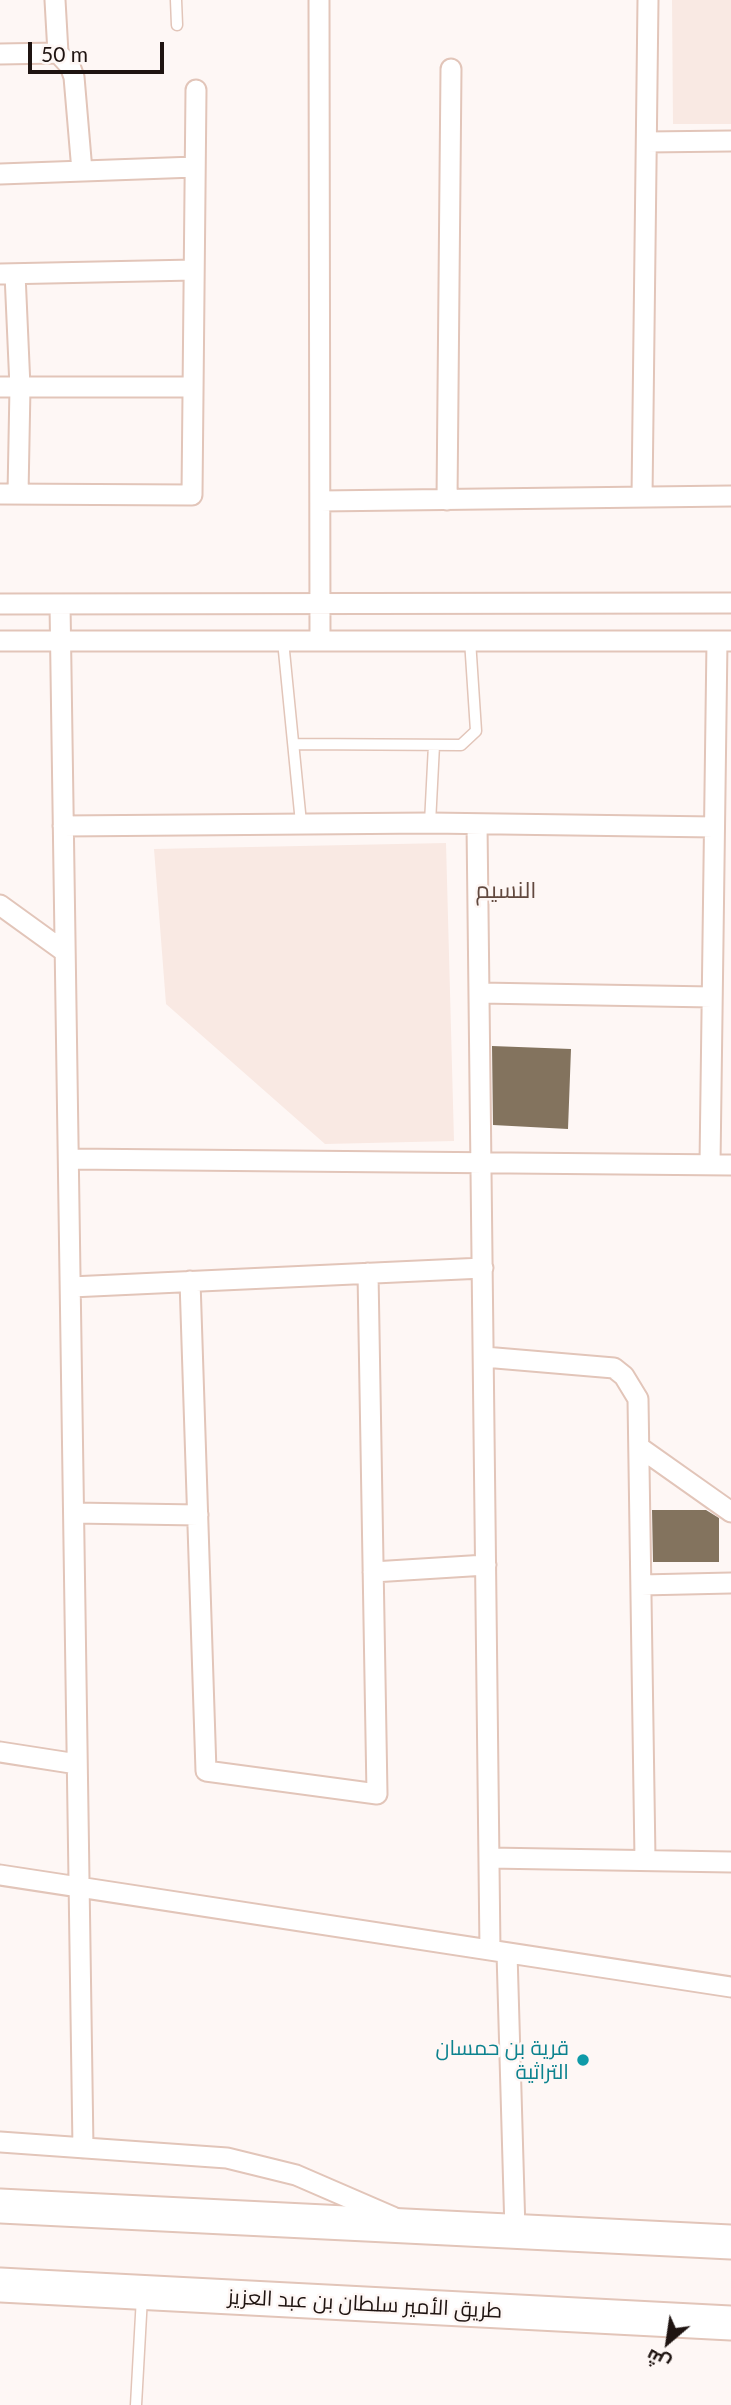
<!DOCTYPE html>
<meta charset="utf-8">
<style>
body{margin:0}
#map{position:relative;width:731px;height:2405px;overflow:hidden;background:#fef7f5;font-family:Lato,Cairo,sans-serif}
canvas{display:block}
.north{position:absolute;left:633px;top:2307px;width:70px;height:70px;-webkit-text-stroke:5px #fef7f5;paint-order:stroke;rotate:209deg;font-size:19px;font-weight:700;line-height:28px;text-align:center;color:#1f1411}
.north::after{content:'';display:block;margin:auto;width:24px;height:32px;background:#1f1411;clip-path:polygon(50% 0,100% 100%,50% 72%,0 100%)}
.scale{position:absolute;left:28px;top:42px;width:136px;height:32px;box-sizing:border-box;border:4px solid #1f1411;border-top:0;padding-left:9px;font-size:21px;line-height:24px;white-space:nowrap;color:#1f1411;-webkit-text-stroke:5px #fef7f5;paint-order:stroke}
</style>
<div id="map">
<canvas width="731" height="2405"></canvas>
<div class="north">ش</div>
<div class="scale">50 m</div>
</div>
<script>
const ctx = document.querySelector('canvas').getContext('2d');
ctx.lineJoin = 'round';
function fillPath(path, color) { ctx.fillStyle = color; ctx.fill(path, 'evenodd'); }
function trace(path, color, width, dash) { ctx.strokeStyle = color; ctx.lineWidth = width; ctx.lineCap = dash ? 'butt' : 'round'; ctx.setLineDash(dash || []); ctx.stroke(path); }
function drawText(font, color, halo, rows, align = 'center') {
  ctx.font = font + ' Lato,Cairo,sans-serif'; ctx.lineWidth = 5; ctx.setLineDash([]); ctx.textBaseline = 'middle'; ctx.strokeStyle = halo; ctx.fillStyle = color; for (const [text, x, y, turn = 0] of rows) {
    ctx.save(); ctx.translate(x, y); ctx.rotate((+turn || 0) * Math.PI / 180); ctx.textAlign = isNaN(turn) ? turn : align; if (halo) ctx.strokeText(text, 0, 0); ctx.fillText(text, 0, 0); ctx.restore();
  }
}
const built = new Path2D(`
 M672,0H731V124H673Z
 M446,843L454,1141L325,1144L166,1004L154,849Z`);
const building = new Path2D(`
 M492,1046L571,1049L568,1129L493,1125Z
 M652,1510H706L719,1518V1562H653Z`);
const service = new Path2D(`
 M176,0L177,25
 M283,641L301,823
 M296,744L461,745L476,731L470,640
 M430,823L434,745
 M136,2405L142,2297`);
const minor = new Path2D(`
 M319,0L320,640
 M58,53L70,66L74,77L82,171
 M0,54L58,53L55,0
 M647,142L731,141
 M0,174L195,167
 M0,274L194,270
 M15,274L20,387L18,494
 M0,387H193
 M0,494L192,495L196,90
 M642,497L648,0
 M447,500L451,69
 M320,501L731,496
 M0,604L731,603
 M60,604L83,2148
 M0,641H731
 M477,824L490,1950
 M63,826L430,823L714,827
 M0,905L65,952
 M480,993L712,997
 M69,1159L731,1165
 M710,1164L717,641
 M190,1281L206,1771L377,1794L368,1273
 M71,1287L483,1268
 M484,1357L614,1368L624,1376L638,1399L645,1859
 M639,1447L731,1512
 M74,1513L198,1515
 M373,1572L486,1565
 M641,1585L731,1583
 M0,1752L77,1764
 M489,1858L731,1862
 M0,1875L731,1987
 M507,1953L515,2231
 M0,2142L227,2158L296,2175L393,2217`);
const trunk = new Path2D(`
 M0,2206L731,2242
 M0,2285L731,2323`);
const markers = [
 [583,2060,7,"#0f9aa8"]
];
const cultureNames = [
 ["قرية بن حمسان",569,2048],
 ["التراثية",569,2072]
];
const streetNames = [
 ["طريق الأمير سلطان بن عبد العزيز",365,2304,3]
];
const neighbourhoodNames = [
 ["النسيم",506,891]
];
fillPath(built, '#f9e9e3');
fillPath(building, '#83735e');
trace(service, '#e2c5b9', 13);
trace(minor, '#e2c5b9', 23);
trace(trunk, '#e2c5b9', 37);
trace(service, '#fff', 10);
trace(minor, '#fff', 19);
trace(trunk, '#fff', 33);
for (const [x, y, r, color] of markers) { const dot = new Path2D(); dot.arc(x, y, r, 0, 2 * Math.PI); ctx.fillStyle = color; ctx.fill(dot); trace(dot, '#fef7f5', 2.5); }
drawText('21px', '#0d838f', '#fef7f5', cultureNames, 'right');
drawText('21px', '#1f1411', '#fef7f5', streetNames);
drawText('23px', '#62493f', '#fef7f5', neighbourhoodNames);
</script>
